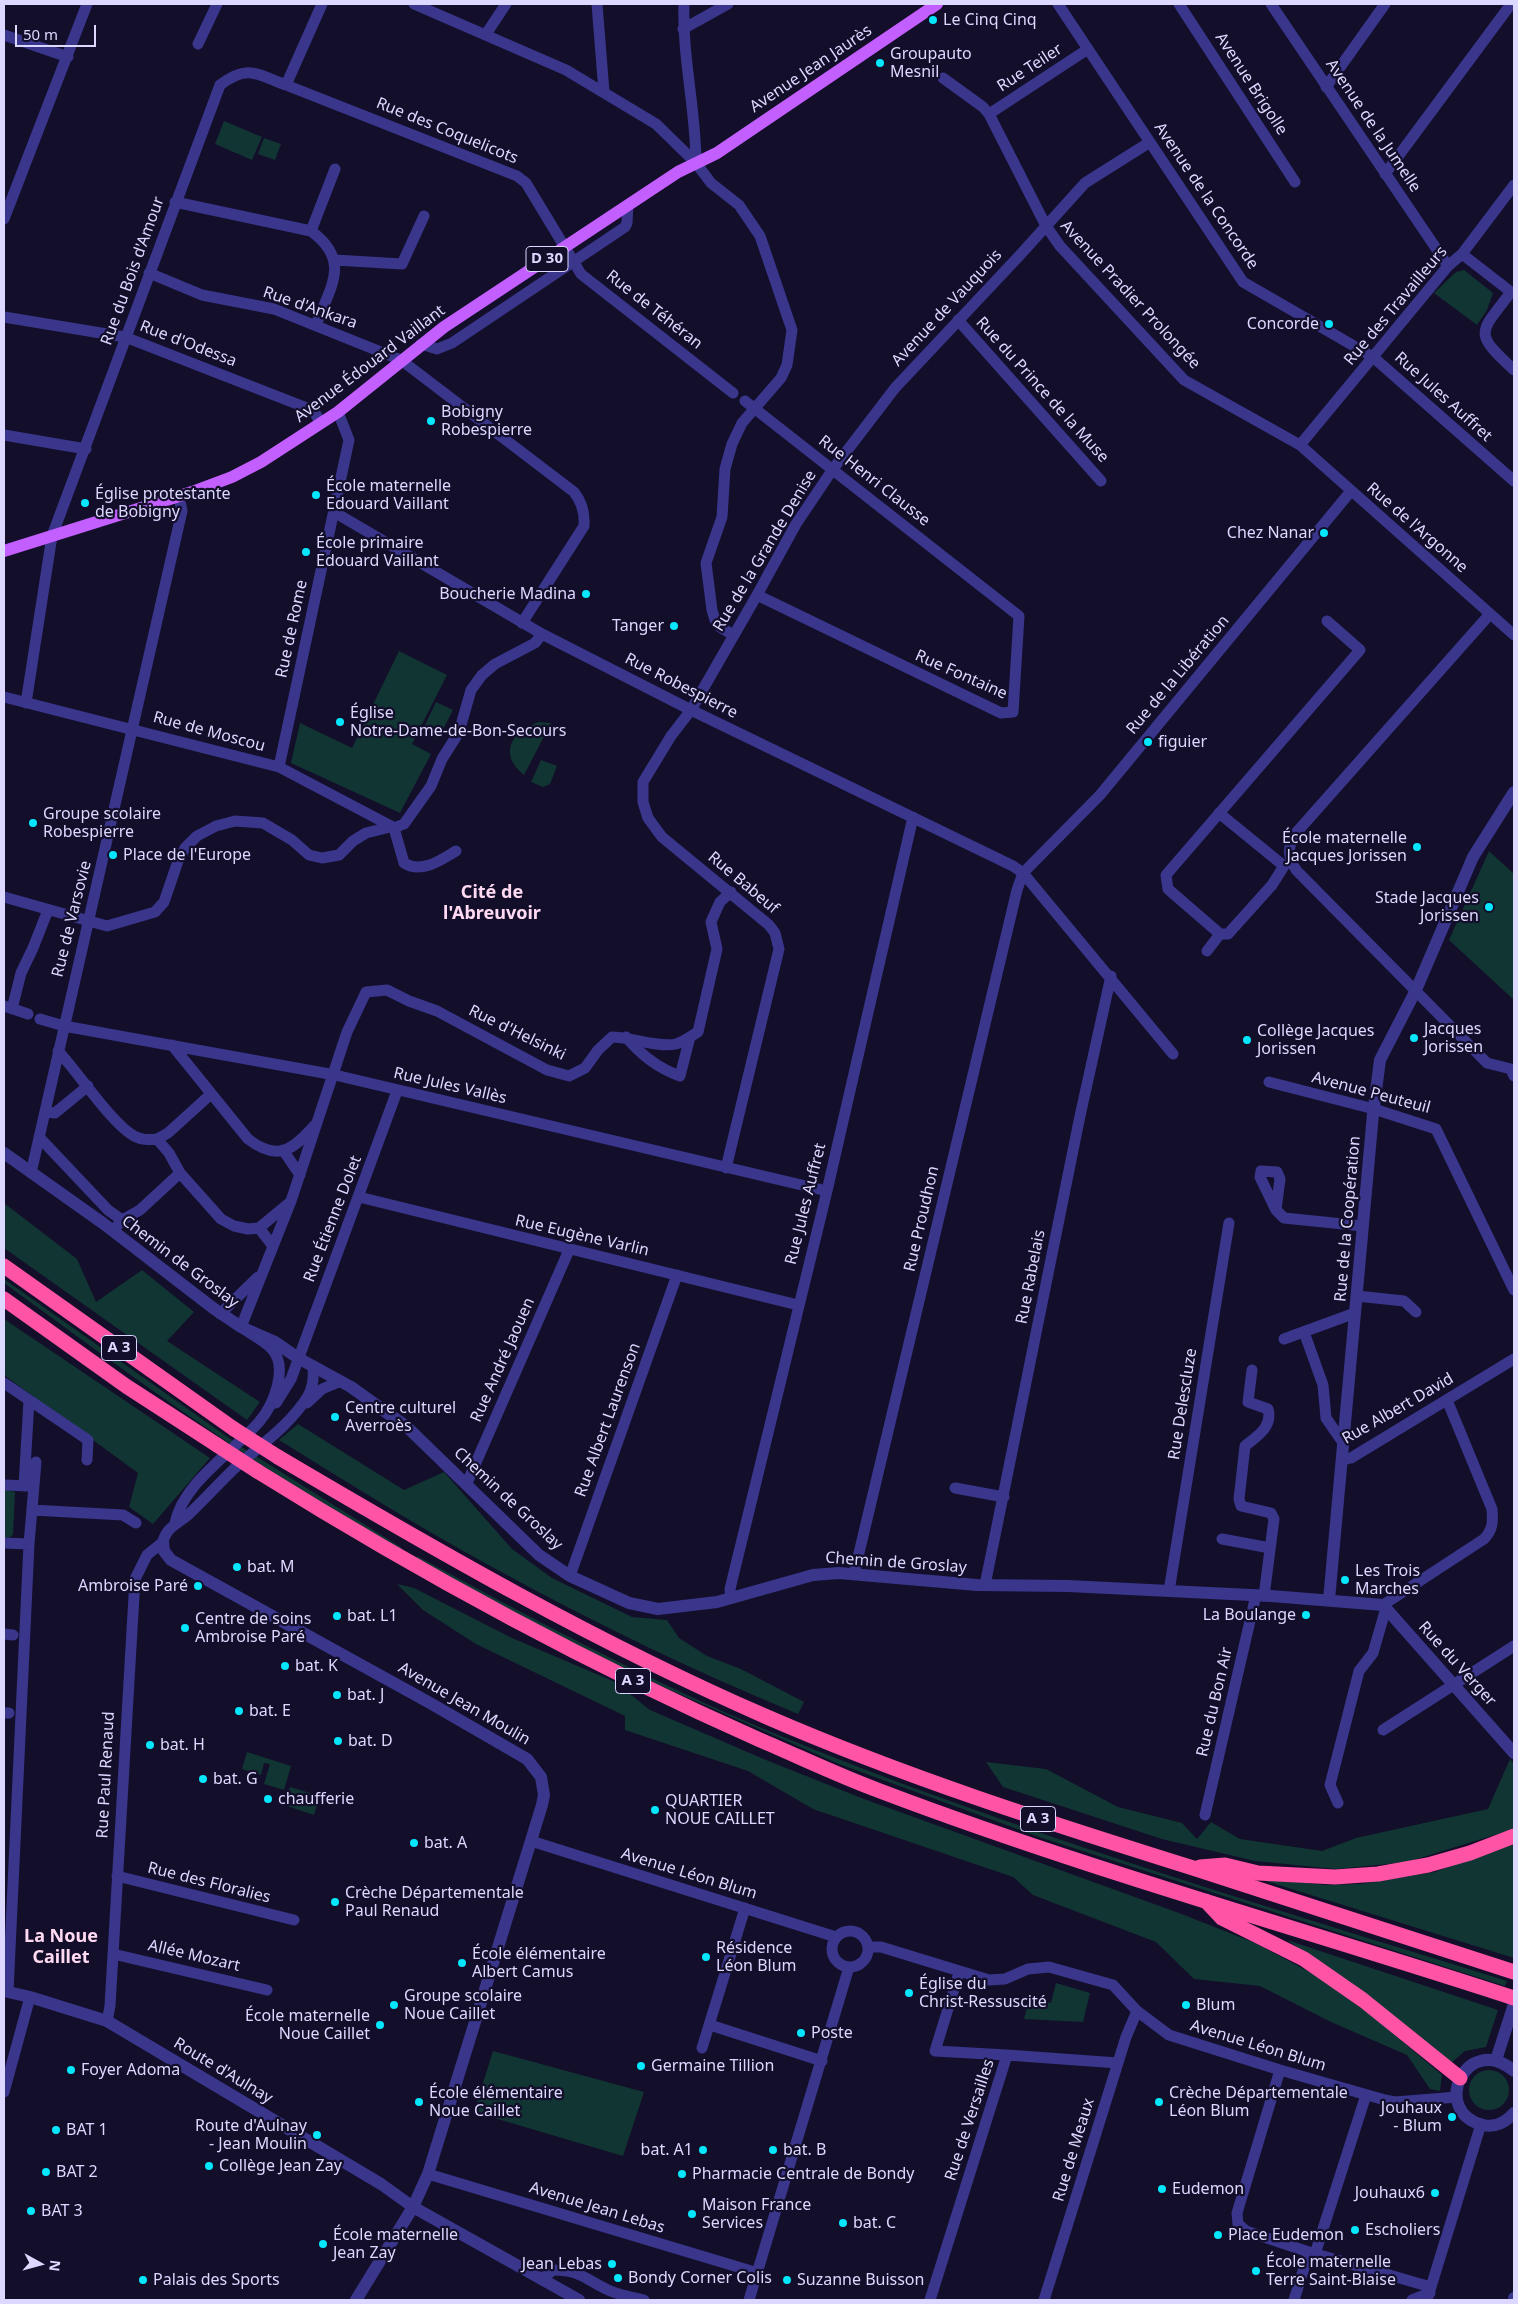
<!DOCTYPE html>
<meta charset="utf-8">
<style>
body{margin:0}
#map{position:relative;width:1518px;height:2304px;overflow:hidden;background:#130e2a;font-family:"Noto Sans",sans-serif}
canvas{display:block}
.frame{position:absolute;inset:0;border:5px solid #dcd8ff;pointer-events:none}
.north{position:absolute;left:15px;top:2239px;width:50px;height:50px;-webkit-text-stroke:4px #130e2a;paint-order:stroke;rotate:97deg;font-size:14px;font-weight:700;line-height:20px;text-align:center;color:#dcd8ff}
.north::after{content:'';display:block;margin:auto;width:18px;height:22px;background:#dcd8ff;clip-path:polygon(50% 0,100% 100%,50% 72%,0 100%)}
.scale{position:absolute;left:15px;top:25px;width:81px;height:22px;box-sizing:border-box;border:2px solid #dcd8ff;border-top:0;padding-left:6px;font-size:15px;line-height:18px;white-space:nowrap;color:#dcd8ff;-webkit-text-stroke:4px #130e2a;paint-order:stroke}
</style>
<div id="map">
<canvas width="1518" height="2304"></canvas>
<div class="frame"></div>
<div class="north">N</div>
<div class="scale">50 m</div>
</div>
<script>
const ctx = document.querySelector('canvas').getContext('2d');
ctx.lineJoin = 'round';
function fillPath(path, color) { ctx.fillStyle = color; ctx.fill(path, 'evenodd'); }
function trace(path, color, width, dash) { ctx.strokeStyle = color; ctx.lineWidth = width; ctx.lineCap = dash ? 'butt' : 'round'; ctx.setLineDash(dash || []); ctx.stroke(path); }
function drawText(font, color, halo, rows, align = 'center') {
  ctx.font = font + ' "Noto Sans",sans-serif'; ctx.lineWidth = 4.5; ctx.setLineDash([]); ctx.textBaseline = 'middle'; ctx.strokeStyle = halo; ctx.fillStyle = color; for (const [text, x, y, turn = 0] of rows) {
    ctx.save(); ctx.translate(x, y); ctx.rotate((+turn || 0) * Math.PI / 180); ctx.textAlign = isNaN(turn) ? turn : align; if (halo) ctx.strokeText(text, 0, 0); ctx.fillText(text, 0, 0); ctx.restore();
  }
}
const green = new Path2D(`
 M224,121L262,137L252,160L215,144Z
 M264,138L281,144L275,160L258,154Z
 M1464,270L1493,293L1487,310L1477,325L1434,293L1456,272Z
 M399,651L447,675L412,744L431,754L400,813L291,763L300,723L352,748Z
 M436,702L453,710L438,739L422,731Z
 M539,722L551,723L524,775C498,754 511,731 539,722Z
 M541,760L557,766L550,784L543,787L531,782Z
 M1489,851L1514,874V1000L1449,940Z
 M4,1203L77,1259L96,1302L142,1270L194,1312L167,1341L260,1402L247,1420L4,1248Z
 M4,1279L246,1450L402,1548L400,1550C367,1530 333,1510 299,1489C198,1425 101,1354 4,1283Z
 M4,1319L210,1458L153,1524L129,1507L138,1473L4,1375Z
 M298,1424L404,1490L444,1472L512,1549L552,1578L632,1617L667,1620L679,1638L707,1656L741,1669L804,1702L798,1714C694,1671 592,1622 494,1568C420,1528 350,1484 279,1440Z
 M4,1489L15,1492L13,1534L11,1537L4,1538Z
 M417,1556C533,1619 649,1681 771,1732C1010,1831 1260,1904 1507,1981L1505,1986L1042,1838L839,1764L636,1675L553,1634L416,1559Z
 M397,1584L414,1588L512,1638L615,1682L650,1710L766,1760L864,1799L1179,1913L1255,1943L1317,1976L1371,2015L1442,2075L1440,2091L1430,2089L1407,2055L1331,2022L1260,1986L1194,1979L1156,1942L1033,1895L1013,1877L813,1809L748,1771L625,1730V1716L476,1644L423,1610Z
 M247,1752L291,1766L284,1790L264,1784L270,1764L264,1763L261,1775L242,1769Z
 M1510,1759L1514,1764V1829L1407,1862L1336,1869L1255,1861L1162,1839L1003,1787L986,1762L1046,1769L1118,1807L1182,1823L1197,1839L1211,1822L1240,1839L1322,1851L1356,1838L1488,1809Z
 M290,1787L320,1796L314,1815L284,1805Z
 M1514,1842V1958L1256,1878L1326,1885L1360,1884L1435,1872Z
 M1287,1940L1498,2010L1486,2047L1465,2051L1451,2063L1393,2016Z
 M1056,1983L1090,1993L1083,2022L1024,2019L1030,1996L1051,2003Z
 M493,2051L644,2092L623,2156L474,2112Z
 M1469 2090a20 20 0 1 1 40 0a20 20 0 1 1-40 0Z`);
const minor = new Path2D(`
 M414,4L566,70L656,124L696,163L711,183L739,205L760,236L792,330L787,365L781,378L742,423L732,444L725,469L722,517L706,563L712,610L715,620L720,627L733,635
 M597,4L604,92
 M684,4C682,57 696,110 696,163
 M1058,4L1243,282L1373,357L1514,481
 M1179,4L1295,182
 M1271,4L1448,266
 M683,29L728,4
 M486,34L506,4
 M4,35L68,57
 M198,44L217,4
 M943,78L983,107L989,114L1046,226L1060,246L1184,380L1300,445L1514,635
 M286,85L322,4
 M1326,87L1385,4
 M989,114L1088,49
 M1385,174L1511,4
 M175,202L311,231C352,261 330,287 316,325
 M4,219L87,4
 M311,231L335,169
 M1462,254L1511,292
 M335,260L402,264L424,216
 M149,273L202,295L274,309L401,360L574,492C582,502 585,512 584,526L522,623
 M1511,292C1479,334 1473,332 1514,370
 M4,317L125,337L302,406L314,411L320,422
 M958,320L1101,481
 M421,344L437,349L452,343L625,227L627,223L628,205
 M745,401L1019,616L1013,712L1001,713L757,595
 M4,435L86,449
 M1300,445L1448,266L1462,254L1514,185
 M334,512L542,634L691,710L1013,866L1023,873L1173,1054
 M1490,614L1296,833C1287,847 1287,857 1297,871L1487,1063L1511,1069L1514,1076
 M4,697L279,767L393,827
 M26,703L52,536L220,85C248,64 256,74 286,85L517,176L526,183L581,274L733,393
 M279,767L349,440L338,412
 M1219,813L1284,866
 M394,828L404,824L431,786L442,759L459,732L471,690L482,675L495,664L535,643L542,634
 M394,828L404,863C422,874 441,860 456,851
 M1284,866L1272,885L1228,934H1220L1168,889L1166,875L1360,650L1327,621
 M4,897L107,926L155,912L164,902L178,861L185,848L197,836L216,826L235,821L263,823L292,840L309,855L322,858L339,855L353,841L366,833L390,827
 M1207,951L1220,934
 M4,1006L28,1014
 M12,1009L21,973L33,948L48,910
 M40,1019L64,1026L335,1075L827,1191
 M626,1037C641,1055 657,1068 680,1076L690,1037
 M172,1045L248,1139C278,1162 293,1150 315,1125
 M58,1051C78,1072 112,1124 134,1136C142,1140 148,1140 157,1139L169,1153L180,1173L221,1219L234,1226L248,1229L259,1228L273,1246
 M1269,1082L1374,1109L1436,1129L1514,1290
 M45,1112L55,1113L88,1086
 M39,1137L108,1210L122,1220
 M157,1139L168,1133L211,1094
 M283,1150L300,1175
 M726,1168L779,949L775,933L769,925L662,837L648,818L643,802V782L671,736L691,710L757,595L796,524L833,469L895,388L1020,255L1085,183L1150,142
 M31,1173L182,511L179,497
 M359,1197L798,1305
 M1276,1210L1280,1179L1277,1172L1261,1171L1260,1177L1276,1210L1284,1218L1363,1226
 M117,1226L122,1220L140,1210L180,1173
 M259,1228L288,1204
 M1357,1296L1404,1301L1416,1312
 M220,1314L258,1277
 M1304,1332L1323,1385L1326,1418L1344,1444
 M1284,1339L1355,1313
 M1252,1370L1248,1402L1268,1409C1273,1427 1257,1436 1245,1446L1239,1499L1241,1506L1271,1513L1274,1519L1264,1596
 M4,1383L88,1440L87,1460
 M276,1403L291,1379L397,1091
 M307,1403L322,1389L341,1381
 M1342,1460L1351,1458L1514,1359
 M467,1483L569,1250
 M4,1485L30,1486
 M24,1486L29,1400
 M955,1488L1004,1497
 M32,1510L123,1515L136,1523
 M175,1523C183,1483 233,1452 259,1422C273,1406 289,1368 272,1349C264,1340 250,1334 241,1327L291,1201L347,1032L366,992L387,990L409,1001L437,1011L547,1070L569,1076L585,1068L598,1050L612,1037C631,1037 658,1048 676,1044C683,1042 691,1036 698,1032L717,949L711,922L720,902L731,892
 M1222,1539L1270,1548
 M4,1543L29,1544
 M854,1574L1017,890L1023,873L1100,795L1351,491
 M570,1576L677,1275
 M985,1585L1080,1116L1111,976
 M1169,1591L1229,1223
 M731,1598L730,1589L827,1191L913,817
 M1383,1605L1484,1539C1493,1530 1493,1521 1492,1509L1447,1400
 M4,1634L13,1635
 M4,1713H9
 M1383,1730L1514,1646
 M1338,1803L1330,1785L1359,1671L1373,1653L1386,1608
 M1205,1815L1256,1595
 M531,1841L836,1937
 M117,1876L294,1920
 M832 1949a18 18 0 1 1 36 0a18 18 0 1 1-36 0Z
 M868,1947H881L989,1980L1005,1979L1028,1969L1049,1967L1113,1985L1137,2011L1169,2035L1280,2070L1385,2100L1395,2102L1457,2097
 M113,1954L267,1990
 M959,1973L935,2051L1007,2055
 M8,1992L29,1544L36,1462
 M107,2021L110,2006L135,1579L147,1555L163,1542C166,1527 178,1524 188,1515C205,1499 220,1482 237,1466C261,1445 291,1424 308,1396C313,1387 314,1378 313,1367
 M710,2025L822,2061
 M702,2048L745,1908
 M1280,2070L1237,2213L1238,2224L1246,2231L1309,2252L1431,2287
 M4,2092L30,1997
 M428,2174L758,2273
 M1315,2254L1366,2095
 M542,2279L553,2270C580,2270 585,2279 606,2289C617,2295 632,2297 644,2300
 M749,2300L849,1967
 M930,2300L1007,2055L1118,2063
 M1044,2300L1126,2037L1137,2011
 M1294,2300L1309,2252
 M1412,2300L1430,2293
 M1427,2300L1481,2124`);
const tertiary = new Path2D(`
 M4,1153L104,1224L213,1308L241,1327L275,1342L298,1358L351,1387L407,1427L539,1555L570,1576L629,1603L658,1609L717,1602L813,1575L839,1573L977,1585L1068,1586L1271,1596L1383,1605L1514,1753
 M163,1542L164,1551L171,1560L430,1703L527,1759L541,1777L544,1795L542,1805L428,2174L413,2207L356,2300
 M1329,1600L1373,1114L1380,1060L1416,990L1473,857L1514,792
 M4,1991L30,1997L107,2021L381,2184L413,2207L579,2300
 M1496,2060L1514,2004
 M1514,2071C1467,2031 1429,2111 1483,2125C1495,2128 1506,2122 1514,2113
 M1514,2300V2298`);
const primary = new Path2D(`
 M4,551L192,492L232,477L261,462L338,412L444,327L678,172L717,153L937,4`);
const motorway = new Path2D(`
 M4,1266L234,1429
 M4,1299L126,1386L217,1445
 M278,1457C437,1551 597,1643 767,1717C905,1777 1049,1823 1193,1868C1300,1902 1407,1937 1514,1972
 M257,1471C419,1572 586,1663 760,1740C800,1757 839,1776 880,1791C1088,1870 1303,1929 1514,1998
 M1200,1867L1225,1865L1258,1873L1335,1877L1378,1874L1428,1865L1470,1853L1514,1836
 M1206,1901L1222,1918L1304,1959L1363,2000L1460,2078`);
const motorwayBridge = new Path2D(`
 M234,1429L278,1457
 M217,1445L257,1471`);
const markers = [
 [933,20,5,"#04e7ff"],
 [880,63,5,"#04e7ff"],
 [1329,324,5,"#04e7ff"],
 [431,421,5,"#04e7ff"],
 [316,495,5,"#04e7ff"],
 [85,503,5,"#04e7ff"],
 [1324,533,5,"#04e7ff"],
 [306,552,5,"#04e7ff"],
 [586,594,5,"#04e7ff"],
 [674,626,5,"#04e7ff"],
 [340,722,5,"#04e7ff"],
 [1148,742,5,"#04e7ff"],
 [33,823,5,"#04e7ff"],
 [1417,847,5,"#04e7ff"],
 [113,855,5,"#04e7ff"],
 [1489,907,5,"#04e7ff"],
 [1414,1038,5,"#04e7ff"],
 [1247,1040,5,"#04e7ff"],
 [335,1417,5,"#04e7ff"],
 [237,1567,5,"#04e7ff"],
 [1345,1580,5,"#04e7ff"],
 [198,1586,5,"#04e7ff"],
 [1306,1615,5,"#04e7ff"],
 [337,1616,5,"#04e7ff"],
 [185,1628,5,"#04e7ff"],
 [285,1666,5,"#04e7ff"],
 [337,1695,5,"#04e7ff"],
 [239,1711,5,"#04e7ff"],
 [338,1741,5,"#04e7ff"],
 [150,1745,5,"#04e7ff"],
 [203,1779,5,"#04e7ff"],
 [268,1799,5,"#04e7ff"],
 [655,1810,5,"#04e7ff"],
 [414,1843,5,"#04e7ff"],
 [335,1902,5,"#04e7ff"],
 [706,1957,5,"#04e7ff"],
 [462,1963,5,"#04e7ff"],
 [909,1993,5,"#04e7ff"],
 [394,2005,5,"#04e7ff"],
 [1186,2005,5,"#04e7ff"],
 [380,2025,5,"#04e7ff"],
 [801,2033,5,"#04e7ff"],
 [641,2066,5,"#04e7ff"],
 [71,2070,5,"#04e7ff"],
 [419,2102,5,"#04e7ff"],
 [1159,2102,5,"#04e7ff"],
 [1452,2117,5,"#04e7ff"],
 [56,2130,5,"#04e7ff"],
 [317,2135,5,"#04e7ff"],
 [703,2150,5,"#04e7ff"],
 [773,2150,5,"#04e7ff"],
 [209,2166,5,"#04e7ff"],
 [46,2172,5,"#04e7ff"],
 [682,2174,5,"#04e7ff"],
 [1162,2189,5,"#04e7ff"],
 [1435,2193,5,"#04e7ff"],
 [31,2211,5,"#04e7ff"],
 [692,2214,5,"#04e7ff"],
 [843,2223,5,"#04e7ff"],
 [1355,2230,5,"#04e7ff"],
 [1218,2235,5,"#04e7ff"],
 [323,2244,5,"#04e7ff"],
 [612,2264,5,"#04e7ff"],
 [1256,2271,5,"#04e7ff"],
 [618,2278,5,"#04e7ff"],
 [143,2280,5,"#04e7ff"],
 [787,2280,5,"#04e7ff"]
];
const shields = [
 [547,259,42],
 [119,1348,35],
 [633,1681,35],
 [1038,1819,35]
];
const shieldNames = [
 ["D 30",547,259],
 ["A 3",119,1348],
 ["A 3",633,1681],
 ["A 3",1038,1819]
];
const poiNames = [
 ["Le Cinq Cinq",943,20],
 ["Groupauto",890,54],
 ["Mesnil",890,72],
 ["Concorde",1319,324,"right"],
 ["Bobigny",441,412],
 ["Robespierre",441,430],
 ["École maternelle",326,486],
 ["Edouard Vaillant",326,504],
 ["Église protestante",95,494],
 ["de Bobigny",95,512],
 ["Chez Nanar",1314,533,"right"],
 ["École primaire",316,543],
 ["Edouard Vaillant",316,561],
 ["Boucherie Madina",576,594,"right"],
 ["Tanger",664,626,"right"],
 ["Église",350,713],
 ["Notre-Dame-de-Bon-Secours",350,731],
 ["figuier",1158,742],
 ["Groupe scolaire",43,814],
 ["Robespierre",43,832],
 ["École maternelle",1407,838,"right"],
 ["Jacques Jorissen",1407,856,"right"],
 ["Place de l'Europe",123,855],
 ["Stade Jacques",1479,898,"right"],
 ["Jorissen",1479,916,"right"],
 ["Jacques",1424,1029],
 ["Jorissen",1424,1047],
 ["Collège Jacques",1257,1031],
 ["Jorissen",1257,1049],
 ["Centre culturel",345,1408],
 ["Averroès",345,1426],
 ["bat. M",247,1567],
 ["Les Trois",1355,1571],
 ["Marches",1355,1589],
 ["Ambroise Paré",188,1586,"right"],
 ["La Boulange",1296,1615,"right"],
 ["bat. L1",347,1616],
 ["Centre de soins",195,1619],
 ["Ambroise Paré",195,1637],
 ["bat. K",295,1666],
 ["bat. J",347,1695],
 ["bat. E",249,1711],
 ["bat. D",348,1741],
 ["bat. H",160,1745],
 ["bat. G",213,1779],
 ["chaufferie",278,1799],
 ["QUARTIER",665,1801],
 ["NOUE CAILLET",665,1819],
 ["bat. A",424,1843],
 ["Crèche Départementale",345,1893],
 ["Paul Renaud",345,1911],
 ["Résidence",716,1948],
 ["Léon Blum",716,1966],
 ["École élémentaire",472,1954],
 ["Albert Camus",472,1972],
 ["Église du",919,1984],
 ["Christ-Ressuscité",919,2002],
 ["Groupe scolaire",404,1996],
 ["Noue Caillet",404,2014],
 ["Blum",1196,2005],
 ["École maternelle",370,2016,"right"],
 ["Noue Caillet",370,2034,"right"],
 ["Poste",811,2033],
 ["Germaine Tillion",651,2066],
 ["Foyer Adoma",81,2070],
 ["École élémentaire",429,2093],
 ["Noue Caillet",429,2111],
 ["Crèche Départementale",1169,2093],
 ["Léon Blum",1169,2111],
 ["Jouhaux",1442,2108,"right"],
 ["- Blum",1442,2126,"right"],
 ["Route d'Aulnay",307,2126,"right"],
 ["- Jean Moulin",307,2144,"right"],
 ["BAT 1",66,2130],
 ["bat. A1",693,2150,"right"],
 ["bat. B",783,2150],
 ["Collège Jean Zay",219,2166],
 ["BAT 2",56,2172],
 ["Pharmacie Centrale de Bondy",692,2174],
 ["Eudemon",1172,2189],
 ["Jouhaux6",1425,2193,"right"],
 ["Maison France",702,2205],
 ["Services",702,2223],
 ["BAT 3",41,2211],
 ["bat. C",853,2223],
 ["Escholiers",1365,2230],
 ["École maternelle",333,2235],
 ["Jean Zay",333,2253],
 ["Place Eudemon",1228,2235],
 ["École maternelle",1266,2262],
 ["Terre Saint-Blaise",1266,2280],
 ["Jean Lebas",602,2264,"right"],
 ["Bondy Corner Colis",628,2278],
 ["Palais des Sports",153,2280],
 ["Suzanne Buisson",797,2280]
];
const streetNames = [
 ["Rue Teiler",1030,68,-33],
 ["Avenue Jean Jaurès",811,69,-34],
 ["Avenue Brigolle",1251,84,57],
 ["Avenue de la Jumelle",1373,126,56],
 ["Rue des Coquelicots",447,131,22],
 ["Avenue de la Concorde",1206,196,56],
 ["Rue du Bois d'Amour",133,271,-70],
 ["Avenue Pradier Prolongée",1130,295,47],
 ["Rue des Travailleurs",1396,306,-50],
 ["Rue d'Ankara",310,308,19],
 ["Avenue de Vauquois",947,308,-47],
 ["Rue de Téhéran",654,310,38],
 ["Rue d'Odessa",188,344,21],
 ["Avenue Édouard Vaillant",370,364,-37],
 ["Rue du Prince de la Muse",1042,390,48],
 ["Rue Jules Auffret",1443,397,42],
 ["Rue Henri Clausse",874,481,38],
 ["Rue de l'Argonne",1417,528,41],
 ["Rue de la Grande Denise",765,551,-59],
 ["Rue de Rome",292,629,-78],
 ["Rue Fontaine",961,675,24],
 ["Rue de la Libération",1178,675,-50],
 ["Rue Robespierre",681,686,27],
 ["Rue de Moscou",209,732,15],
 ["Rue Babeuf",743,883,40],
 ["Rue de Varsovie",72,919,-76],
 ["Rue d'Helsinki",517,1033,26],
 ["Rue Jules Vallès",450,1086,13],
 ["Avenue Peuteuil",1371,1093,15],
 ["Rue Jules Auffret",806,1204,-76],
 ["Rue Étienne Dolet",333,1219,-69],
 ["Rue Proudhon",922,1219,-77],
 ["Rue de la Coopération",1348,1219,-85],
 ["Rue Eugène Varlin",582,1236,13],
 ["Chemin de Groslay",180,1262,37],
 ["Rue Rabelais",1031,1277,-79],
 ["Rue André Jaouen",503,1360,-66],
 ["Rue Delescluze",1183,1404,-81],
 ["Rue Albert David",1398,1409,-30],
 ["Rue Albert Laurenson",608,1420,-70],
 ["Chemin de Groslay",508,1499,43],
 ["Chemin de Groslay",896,1563,4],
 ["Rue du Verger",1457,1664,48],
 ["Rue du Bon Air",1215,1702,-77],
 ["Avenue Jean Moulin",464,1704,30],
 ["Rue Paul Renaud",106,1775,-87],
 ["Avenue Léon Blum",689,1874,17],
 ["Rue des Floralies",209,1883,14],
 ["Allée Mozart",194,1956,13],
 ["Avenue Léon Blum",1258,2046,17],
 ["Route d'Aulnay",223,2071,31],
 ["Rue de Versailles",970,2120,-72],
 ["Rue de Meaux",1074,2150,-73],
 ["Avenue Jean Lebas",597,2208,17]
];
const neighbourhoodNames = [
 ["Cité de",492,893],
 ["l'Abreuvoir",492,914],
 ["La Noue",61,1937],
 ["Caillet",61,1958]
];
fillPath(green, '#113533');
trace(minor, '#39368c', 11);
trace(tertiary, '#39368c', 12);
trace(primary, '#c35fff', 12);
trace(motorway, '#ff53a6', 15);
trace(motorwayBridge, '#ff53a6', 15);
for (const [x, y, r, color] of markers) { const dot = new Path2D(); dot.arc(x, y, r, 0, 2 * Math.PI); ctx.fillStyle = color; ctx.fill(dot); trace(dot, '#130e2a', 2); }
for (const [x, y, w] of shields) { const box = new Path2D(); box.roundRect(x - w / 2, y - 12.5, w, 25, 4); ctx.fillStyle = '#130e2a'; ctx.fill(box); trace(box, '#dcd8ff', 1); }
drawText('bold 15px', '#dcd8ff', null, shieldNames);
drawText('16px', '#dcd8ff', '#130e2a', poiNames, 'left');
drawText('16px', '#dcd8ff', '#130e2a', streetNames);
drawText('bold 18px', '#ffdaf2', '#130e2a', neighbourhoodNames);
</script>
